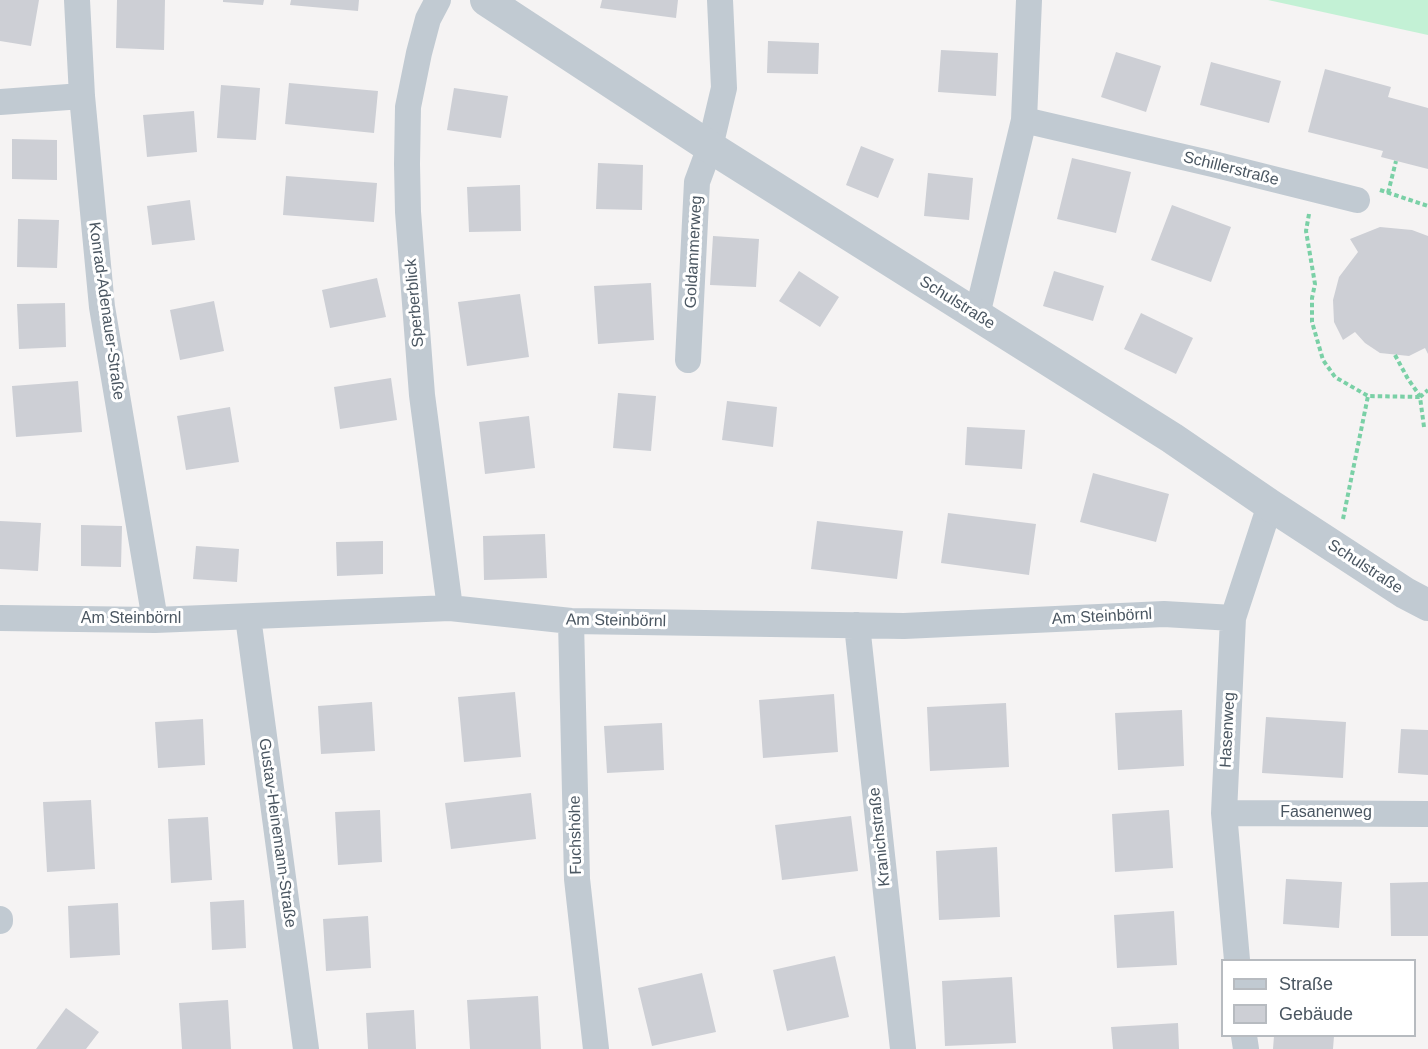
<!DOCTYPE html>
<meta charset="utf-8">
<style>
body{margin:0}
#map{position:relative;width:1428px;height:1049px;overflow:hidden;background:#f5f3f3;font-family:Arial,sans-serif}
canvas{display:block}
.legend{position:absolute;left:1221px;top:959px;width:195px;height:78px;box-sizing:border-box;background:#fff;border:2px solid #b7bbc0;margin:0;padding:8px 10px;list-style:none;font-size:18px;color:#4a5661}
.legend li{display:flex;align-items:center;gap:12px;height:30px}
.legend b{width:30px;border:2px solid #b7bbc0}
</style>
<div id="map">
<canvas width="1428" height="1049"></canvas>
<ul class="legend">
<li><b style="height:8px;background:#c1cad2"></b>Straße</li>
<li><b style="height:16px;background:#cdcfd5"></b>Gebäude</li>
</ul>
</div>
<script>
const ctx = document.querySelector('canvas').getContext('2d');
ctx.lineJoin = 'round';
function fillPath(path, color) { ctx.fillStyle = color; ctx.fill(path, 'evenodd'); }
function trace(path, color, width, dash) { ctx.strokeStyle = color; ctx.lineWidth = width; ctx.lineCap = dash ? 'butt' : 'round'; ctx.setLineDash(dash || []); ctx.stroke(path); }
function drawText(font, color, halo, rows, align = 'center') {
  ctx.font = font + ' Arial,sans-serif'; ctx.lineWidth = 6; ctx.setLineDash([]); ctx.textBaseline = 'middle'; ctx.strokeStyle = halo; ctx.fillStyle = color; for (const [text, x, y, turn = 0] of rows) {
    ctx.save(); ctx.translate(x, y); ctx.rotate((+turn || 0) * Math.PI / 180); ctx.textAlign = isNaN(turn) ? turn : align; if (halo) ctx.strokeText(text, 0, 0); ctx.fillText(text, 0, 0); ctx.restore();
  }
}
const green = new Path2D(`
 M1268,0H1428V35Z`);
const building = new Path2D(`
 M0,0H39L31,46L0,41Z
 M117,0H165L164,50L116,48Z
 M223,0H264L263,5L223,2Z
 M291,0H359L358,11L290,5Z
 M602,0H678L676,18L600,8Z
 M768,41L819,43L818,74L767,73Z
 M941,50L998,53L996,96L938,92Z
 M1116,52L1161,66L1146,112L1101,97Z
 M1211,62L1281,81L1269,123L1200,105Z
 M1325,69L1391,87L1388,97L1428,108V169L1381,157L1383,151L1308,132Z
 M289,83L378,91L374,133L285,124Z
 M221,85L260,88L256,140L217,138Z
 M454,88L508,96L501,138L447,130Z
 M194,111L197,152L147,157L143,115Z
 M12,139L57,140V180L12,179Z
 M861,146L894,159L878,198L846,185Z
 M1072,158L1131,172L1116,233L1057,219Z
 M598,163L643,165L642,210L596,209Z
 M928,173L973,178L969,220L924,216Z
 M286,176L377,183L374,222L283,215Z
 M520,185L521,231L469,232L467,187Z
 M190,200L195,240L152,245L147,206Z
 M1172,205L1231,227L1211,282L1151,260Z
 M18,219L59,220L57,268L17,267Z
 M1380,227L1412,230L1428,236V354L1425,348L1409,356L1380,353L1365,343L1355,332L1343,340L1334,322L1333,300L1339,277L1358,252L1350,239Z
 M713,236L759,239L756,287L710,285Z
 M799,271L839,297L820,327L779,301Z
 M1054,271L1104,286L1093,321L1043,306Z
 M377,278L386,317L330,328L322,290Z
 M651,283L654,340L598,344L594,286Z
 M520,294L529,357L467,366L458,302Z
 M214,301L224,351L180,360L170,310Z
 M65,303L66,347L19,349L17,304Z
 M1141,313L1193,338L1176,374L1124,349Z
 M391,378L397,420L340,429L334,387Z
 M78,381L82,432L16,437L12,386Z
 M618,393L656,396L651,451L613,448Z
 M727,401L777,407L773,447L722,440Z
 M230,407L239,462L186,470L177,416Z
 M529,416L535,468L485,474L479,422Z
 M967,427L1025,430L1022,469L965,465Z
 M1093,473L1169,494L1156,542L1080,522Z
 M948,513L1036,524L1029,575L941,563Z
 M0,521L41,523L38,571L0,569Z
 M817,521L903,531L897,579L811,569Z
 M81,525L122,526L121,567L81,566Z
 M545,534L547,578L484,580L483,536Z
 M383,541V574L337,576L336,542Z
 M196,546L239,549L237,582L193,579Z
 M515,692L521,757L464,762L458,697Z
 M834,694L838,752L763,758L759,700Z
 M372,702L375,751L321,754L318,706Z
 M1006,703L1009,767L930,771L927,707Z
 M1182,710L1184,766L1118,770L1115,713Z
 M1266,717L1346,722L1343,778L1262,773Z
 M203,719L205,765L158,768L155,722Z
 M662,723L664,770L607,773L604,726Z
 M1401,729L1428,730V775L1398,773Z
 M531,793L536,839L451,849L445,803Z
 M91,800L95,869L47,872L43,802Z
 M380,810L382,862L338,865L335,812Z
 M1169,810L1173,868L1115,872L1112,814Z
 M851,816L858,871L782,880L775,825Z
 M208,817L212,880L171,883L168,819Z
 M997,847L1000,917L939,920L936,851Z
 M1286,879L1342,882L1339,928L1283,924Z
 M1428,882V936H1391L1390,883Z
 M244,900L246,948L212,950L210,902Z
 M118,903L120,955L70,958L68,906Z
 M1174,911L1177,965L1117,968L1114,915Z
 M368,916L371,968L326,971L323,919Z
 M835,956L849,1017L787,1031L773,970Z
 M702,973L716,1032L652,1046L638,988Z
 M1012,977L1016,1043L945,1046L942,981Z
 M538,996L541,1049H470L467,1000Z
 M228,1000L231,1049H182L179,1003Z
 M66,1008L99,1032L86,1049H36Z
 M414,1010L416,1049H368L366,1013Z
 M1178,1023L1179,1049H1113L1111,1027Z
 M1274,1036H1334L1333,1049H1273Z`);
const path = new Path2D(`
 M1380,190L1428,206
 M1388,193L1396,161
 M1309,214L1306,231L1315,284L1312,298V322L1323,360L1335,377L1368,396L1420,397
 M1395,355L1408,379L1420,396
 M1424,427L1420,397L1428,390
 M1343,519L1368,396`);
const minor = new Path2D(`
 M77,0L82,96L102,307L155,620
 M438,0L428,19L419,53L408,107L407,164L408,212L422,395L450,608
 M0,102L82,96
 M1024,120L1213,164L1357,200
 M977,315L1024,120L1029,0
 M688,360L697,182L710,147L724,88L720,0
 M248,617L306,1049
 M0,618L155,620L450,608L571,621L904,626L1164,614L1233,618
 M571,621L577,879L596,1049
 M857,625L903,1049
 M1224,813L1428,814
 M0,919V921
 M1237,960L1224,813L1233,618L1270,505
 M1244,1036L1246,1049`);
const tertiary = new Path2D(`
 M486,0L710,147L1172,438L1270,505L1405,593L1428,605`);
const streetNames = [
 ["Schillerstraße",1231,169,14],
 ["Goldammerweg",694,252,-87],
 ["Sperberblick",415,303,-95],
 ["Schulstraße",957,303,32],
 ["Konrad-Adenauer-Straße",106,311,82],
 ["Schulstraße",1365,567,33],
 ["Am Steinbörnl",1102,617,-3],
 ["Am Steinbörnl",131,619],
 ["Am Steinbörnl",616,621,1],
 ["Hasenweg",1228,730,-87],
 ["Fasanenweg",1326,813],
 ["Gustav-Heinemann-Straße",277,833,82],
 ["Fuchshöhe",576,835,-91],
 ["Kranichstraße",880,837,-96]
];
fillPath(green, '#c3f1d5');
fillPath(building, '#cdcfd5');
trace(path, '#7ad0a6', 4, [4.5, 3]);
trace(minor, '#c1cad2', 26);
trace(tertiary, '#c1cad2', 32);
drawText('16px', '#4a5661', '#fff', streetNames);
</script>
